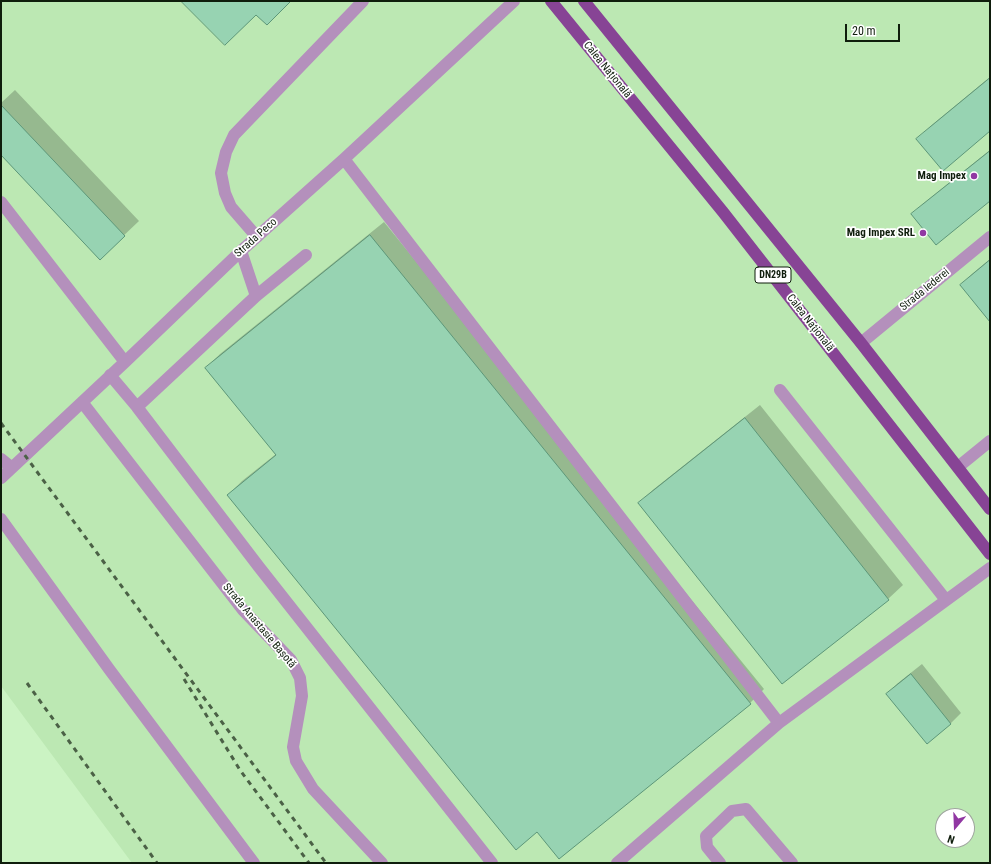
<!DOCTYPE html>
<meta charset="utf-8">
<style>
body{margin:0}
#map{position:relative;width:991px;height:864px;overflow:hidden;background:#cbf3c3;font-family:"Roboto Condensed",sans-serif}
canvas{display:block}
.frame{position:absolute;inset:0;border:2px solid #0f1d0c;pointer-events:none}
.north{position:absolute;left:935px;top:808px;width:40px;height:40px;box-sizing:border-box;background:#fff;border:1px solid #9fa59e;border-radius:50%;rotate:199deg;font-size:11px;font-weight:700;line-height:16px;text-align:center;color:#0f1d0c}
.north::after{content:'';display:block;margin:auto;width:14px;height:18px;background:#9137a3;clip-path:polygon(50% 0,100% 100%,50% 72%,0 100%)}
.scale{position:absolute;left:845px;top:24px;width:55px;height:18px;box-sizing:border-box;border:2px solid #0f1d0c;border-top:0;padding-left:5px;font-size:12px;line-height:14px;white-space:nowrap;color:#0f1d0c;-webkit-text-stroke:3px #fff;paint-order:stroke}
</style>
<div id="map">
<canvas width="991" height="864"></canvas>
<div class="frame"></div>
<div class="north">N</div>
<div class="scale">20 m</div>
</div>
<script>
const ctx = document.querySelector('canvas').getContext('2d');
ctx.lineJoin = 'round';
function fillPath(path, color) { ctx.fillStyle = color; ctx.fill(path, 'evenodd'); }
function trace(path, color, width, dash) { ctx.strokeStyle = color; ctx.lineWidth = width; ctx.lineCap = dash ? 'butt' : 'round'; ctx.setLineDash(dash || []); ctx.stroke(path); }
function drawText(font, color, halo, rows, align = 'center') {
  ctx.font = font + ' "Roboto Condensed",sans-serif'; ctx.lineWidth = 3.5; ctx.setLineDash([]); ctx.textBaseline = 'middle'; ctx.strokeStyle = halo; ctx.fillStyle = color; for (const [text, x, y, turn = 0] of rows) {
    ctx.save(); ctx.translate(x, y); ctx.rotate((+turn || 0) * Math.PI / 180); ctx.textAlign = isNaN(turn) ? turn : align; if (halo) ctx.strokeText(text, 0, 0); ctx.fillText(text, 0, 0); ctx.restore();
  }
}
const built = new Path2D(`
 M1,1H990V863H132L1,686ZM943,816H967V840H943Z`);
const shadow = new Path2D(`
 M990,77V130L918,139L932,125Z
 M15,90L139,221L100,258L1,154V103Z
 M990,150V200L912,215L923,204Z
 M384,222L764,689L750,703L538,831L228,495L242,481L276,454L206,368L220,354Z
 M990,259V321L961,285L972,274Z
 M760,405L903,585L888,599L639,503L654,489Z
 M922,664L961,713L950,724L887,694L898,683Z`);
const building = new Path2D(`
 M181,1H291L267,25L256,15L225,45Z
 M990,78V131L943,171L916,139Z
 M1,105L125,236L100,260L1,155Z
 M990,151V201L936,245L911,214Z
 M370,235L751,704L559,859L537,832L516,850L227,495L276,455L205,368Z
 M990,260V322L960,285Z
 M745,418L889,600L782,684L638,503Z
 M911,674L951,724L927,744L886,694Z`);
const minor = new Path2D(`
 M344,159L779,723
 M1,202L125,362
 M257,237L231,207L225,193L221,173L226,152L234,135L363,1
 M241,251L256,296
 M306,255L256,296L137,407L259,567L492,863
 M861,343L990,237
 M110,375L137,407
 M780,390L946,600
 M82,402L243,610L291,660L300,678L302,696L293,747L296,761L313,789L382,863
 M1,459L12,468
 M958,467L990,441
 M1,478L125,362L241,251L344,159L514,1
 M1,519L109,669L254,863
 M617,863L779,723L990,568
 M720,863L707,847L706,836L732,811L746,809L792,863`);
const major = new Path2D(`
 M551,1L723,212L990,554
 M584,1L861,343L990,509`);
const rail = new Path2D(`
 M1,423L326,863
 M184,679L240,770L309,863
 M27,683L157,863`);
const markers = [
 [974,176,4,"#9137a3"],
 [923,233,4,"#9137a3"]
];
const shields = [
 [773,275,36]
];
const shieldNames = [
 ["DN29B",773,275]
];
const streetNames = [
 ["Calea Națională",607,70,51],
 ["Strada Peco",256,238,-42],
 ["Strada Iederei",925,290,-39],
 ["Calea Națională",810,323,52],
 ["Strada Anastasie Bașotă",259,626,50]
];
const poiNames = [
 ["Mag Impex",966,176],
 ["Mag Impex SRL",915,233]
];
fillPath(built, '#bce8b3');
fillPath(shadow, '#0003');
fillPath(building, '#97d3b2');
trace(building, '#5d9779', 1);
trace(minor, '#b490bc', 12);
trace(major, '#874495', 12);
trace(rail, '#4b6146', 3, [5, 5]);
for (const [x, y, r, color] of markers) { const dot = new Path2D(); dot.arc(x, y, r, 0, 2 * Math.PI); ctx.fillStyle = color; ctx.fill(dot); trace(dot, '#fff', 1.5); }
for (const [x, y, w] of shields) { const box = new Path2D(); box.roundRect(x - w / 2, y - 8, w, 16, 3); ctx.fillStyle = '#fff'; ctx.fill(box); trace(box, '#0f1d0c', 1); }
drawText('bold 10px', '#0f1d0c', null, shieldNames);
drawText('11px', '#0f1d0c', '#fff', streetNames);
drawText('bold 11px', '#0f1d0c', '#fff', poiNames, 'right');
</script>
